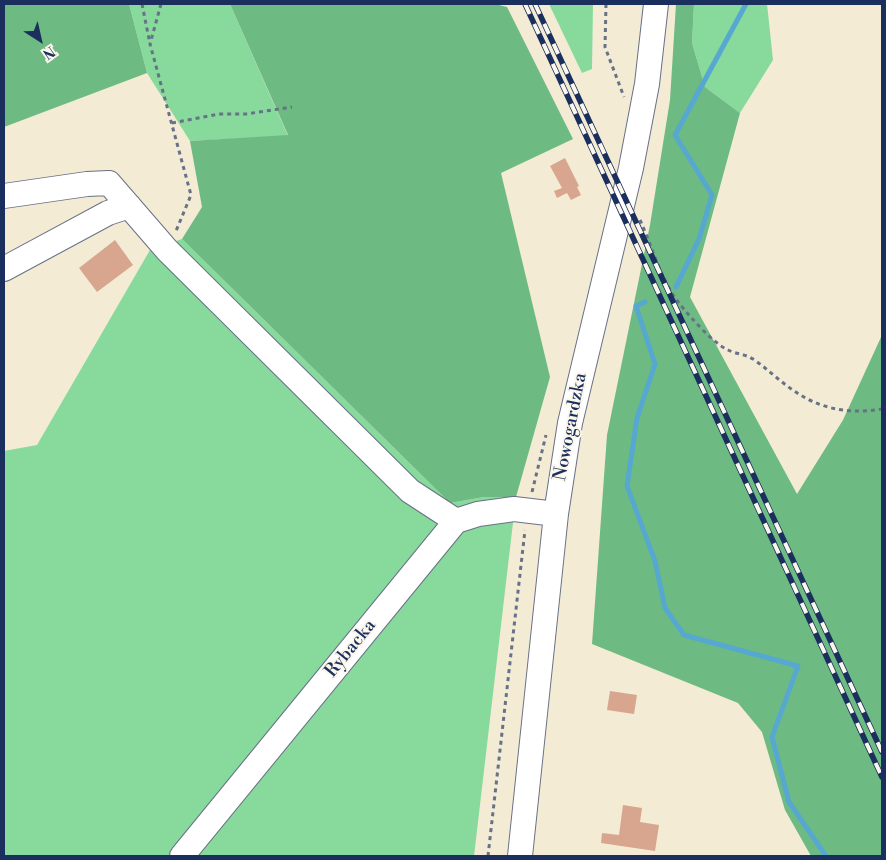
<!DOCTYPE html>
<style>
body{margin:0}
#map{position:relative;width:886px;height:860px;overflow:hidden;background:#f3ebd4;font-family:"Libre Bodoni",serif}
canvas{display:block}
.frame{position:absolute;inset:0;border:5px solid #1b2f5e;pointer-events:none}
.north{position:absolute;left:15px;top:15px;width:50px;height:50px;-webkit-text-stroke:4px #fbf7ec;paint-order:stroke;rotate:145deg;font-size:14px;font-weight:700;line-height:20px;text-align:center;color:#1b2f5e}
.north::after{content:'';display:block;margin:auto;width:18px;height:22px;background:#1b2f5e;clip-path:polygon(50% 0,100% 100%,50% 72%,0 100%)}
</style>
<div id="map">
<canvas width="886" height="860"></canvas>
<div class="frame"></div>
<div class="north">N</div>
</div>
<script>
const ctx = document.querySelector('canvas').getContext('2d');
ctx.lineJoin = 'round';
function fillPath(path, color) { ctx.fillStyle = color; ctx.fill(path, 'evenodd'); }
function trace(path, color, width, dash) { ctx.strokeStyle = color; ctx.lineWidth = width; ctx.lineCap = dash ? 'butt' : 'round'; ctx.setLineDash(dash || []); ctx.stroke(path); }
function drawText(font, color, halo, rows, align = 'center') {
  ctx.font = font + ' "Libre Bodoni",serif'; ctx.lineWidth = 4; ctx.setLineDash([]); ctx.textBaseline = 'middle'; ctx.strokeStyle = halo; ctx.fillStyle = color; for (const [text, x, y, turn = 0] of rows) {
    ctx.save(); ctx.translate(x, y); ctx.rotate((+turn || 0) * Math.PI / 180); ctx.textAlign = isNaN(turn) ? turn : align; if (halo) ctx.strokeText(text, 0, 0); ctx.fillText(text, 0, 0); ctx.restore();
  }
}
const green = new Path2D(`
 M129,4H230L288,136L190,141L147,73Z
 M549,4H593L592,69L582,73Z
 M694,4H767L773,60L740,113L705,87L692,43Z
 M182,239L450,503L484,497H516L474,856H4V451L37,445L150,250Z`);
const forest = new Path2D(`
 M4,4H129L147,73L4,127Z
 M230,4H495L507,7L573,139L501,173L550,377L516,497H484L450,503L182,239L202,207L190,141L288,135Z
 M676,4H694L692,43L705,87L740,113L690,297L797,494L843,420L882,335V856H811L785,810L762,732L738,703L592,644L607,435L650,225L670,100Z`);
const stream = new Path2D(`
 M676,287L699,239L712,195L675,135L746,4
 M645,302L636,306L655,364L637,418L627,486L655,561L665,608L684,635L798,666L772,737L789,802L826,856`);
const building = new Path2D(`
 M565,158L579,186L577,187L581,195L571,200L567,193L557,198L554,191L562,188L550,166Z
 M115,240L133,265L97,292L79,268Z
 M610,691L637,695L634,714L607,710Z
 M623,805L642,808L640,822L659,825L655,851L601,843L602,833L619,835Z`);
const path = new Path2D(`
 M142,4L150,44
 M161,4L150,44L191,195L176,231
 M606,4L605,47L624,97
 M172,123L219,114H246L292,107
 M640,220C652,246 661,281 679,303C689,316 714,344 728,350C736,354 745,354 753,359C765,367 775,377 786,385C815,408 846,415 882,409
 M532,492L546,435
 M488,856L525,530`);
const minor = new Path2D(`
 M4,196L87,184L109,183L167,250L410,491L456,521
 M4,269L108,213L129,206
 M182,856L456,521L478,514L514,509L556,514
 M520,856L556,514L570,423L631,168L647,84L656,4`);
const rail = new Path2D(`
 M525,4L882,777
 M535,4L882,752`);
const streetNames = [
 ["Nowogardzka",571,427,-79],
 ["Rybacka",351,649,-51]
];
fillPath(green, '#87da9b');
fillPath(forest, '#6dba83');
trace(stream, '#57a8d1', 5);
fillPath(building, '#d8a68e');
trace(minor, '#677187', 26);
trace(path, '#677187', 3, [4, 4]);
trace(minor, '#fff', 24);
trace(rail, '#1b2f5e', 5.5);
trace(rail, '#fbf7ec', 4, [11]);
drawText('18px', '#1b2f5e', '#fbf7ec', streetNames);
</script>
